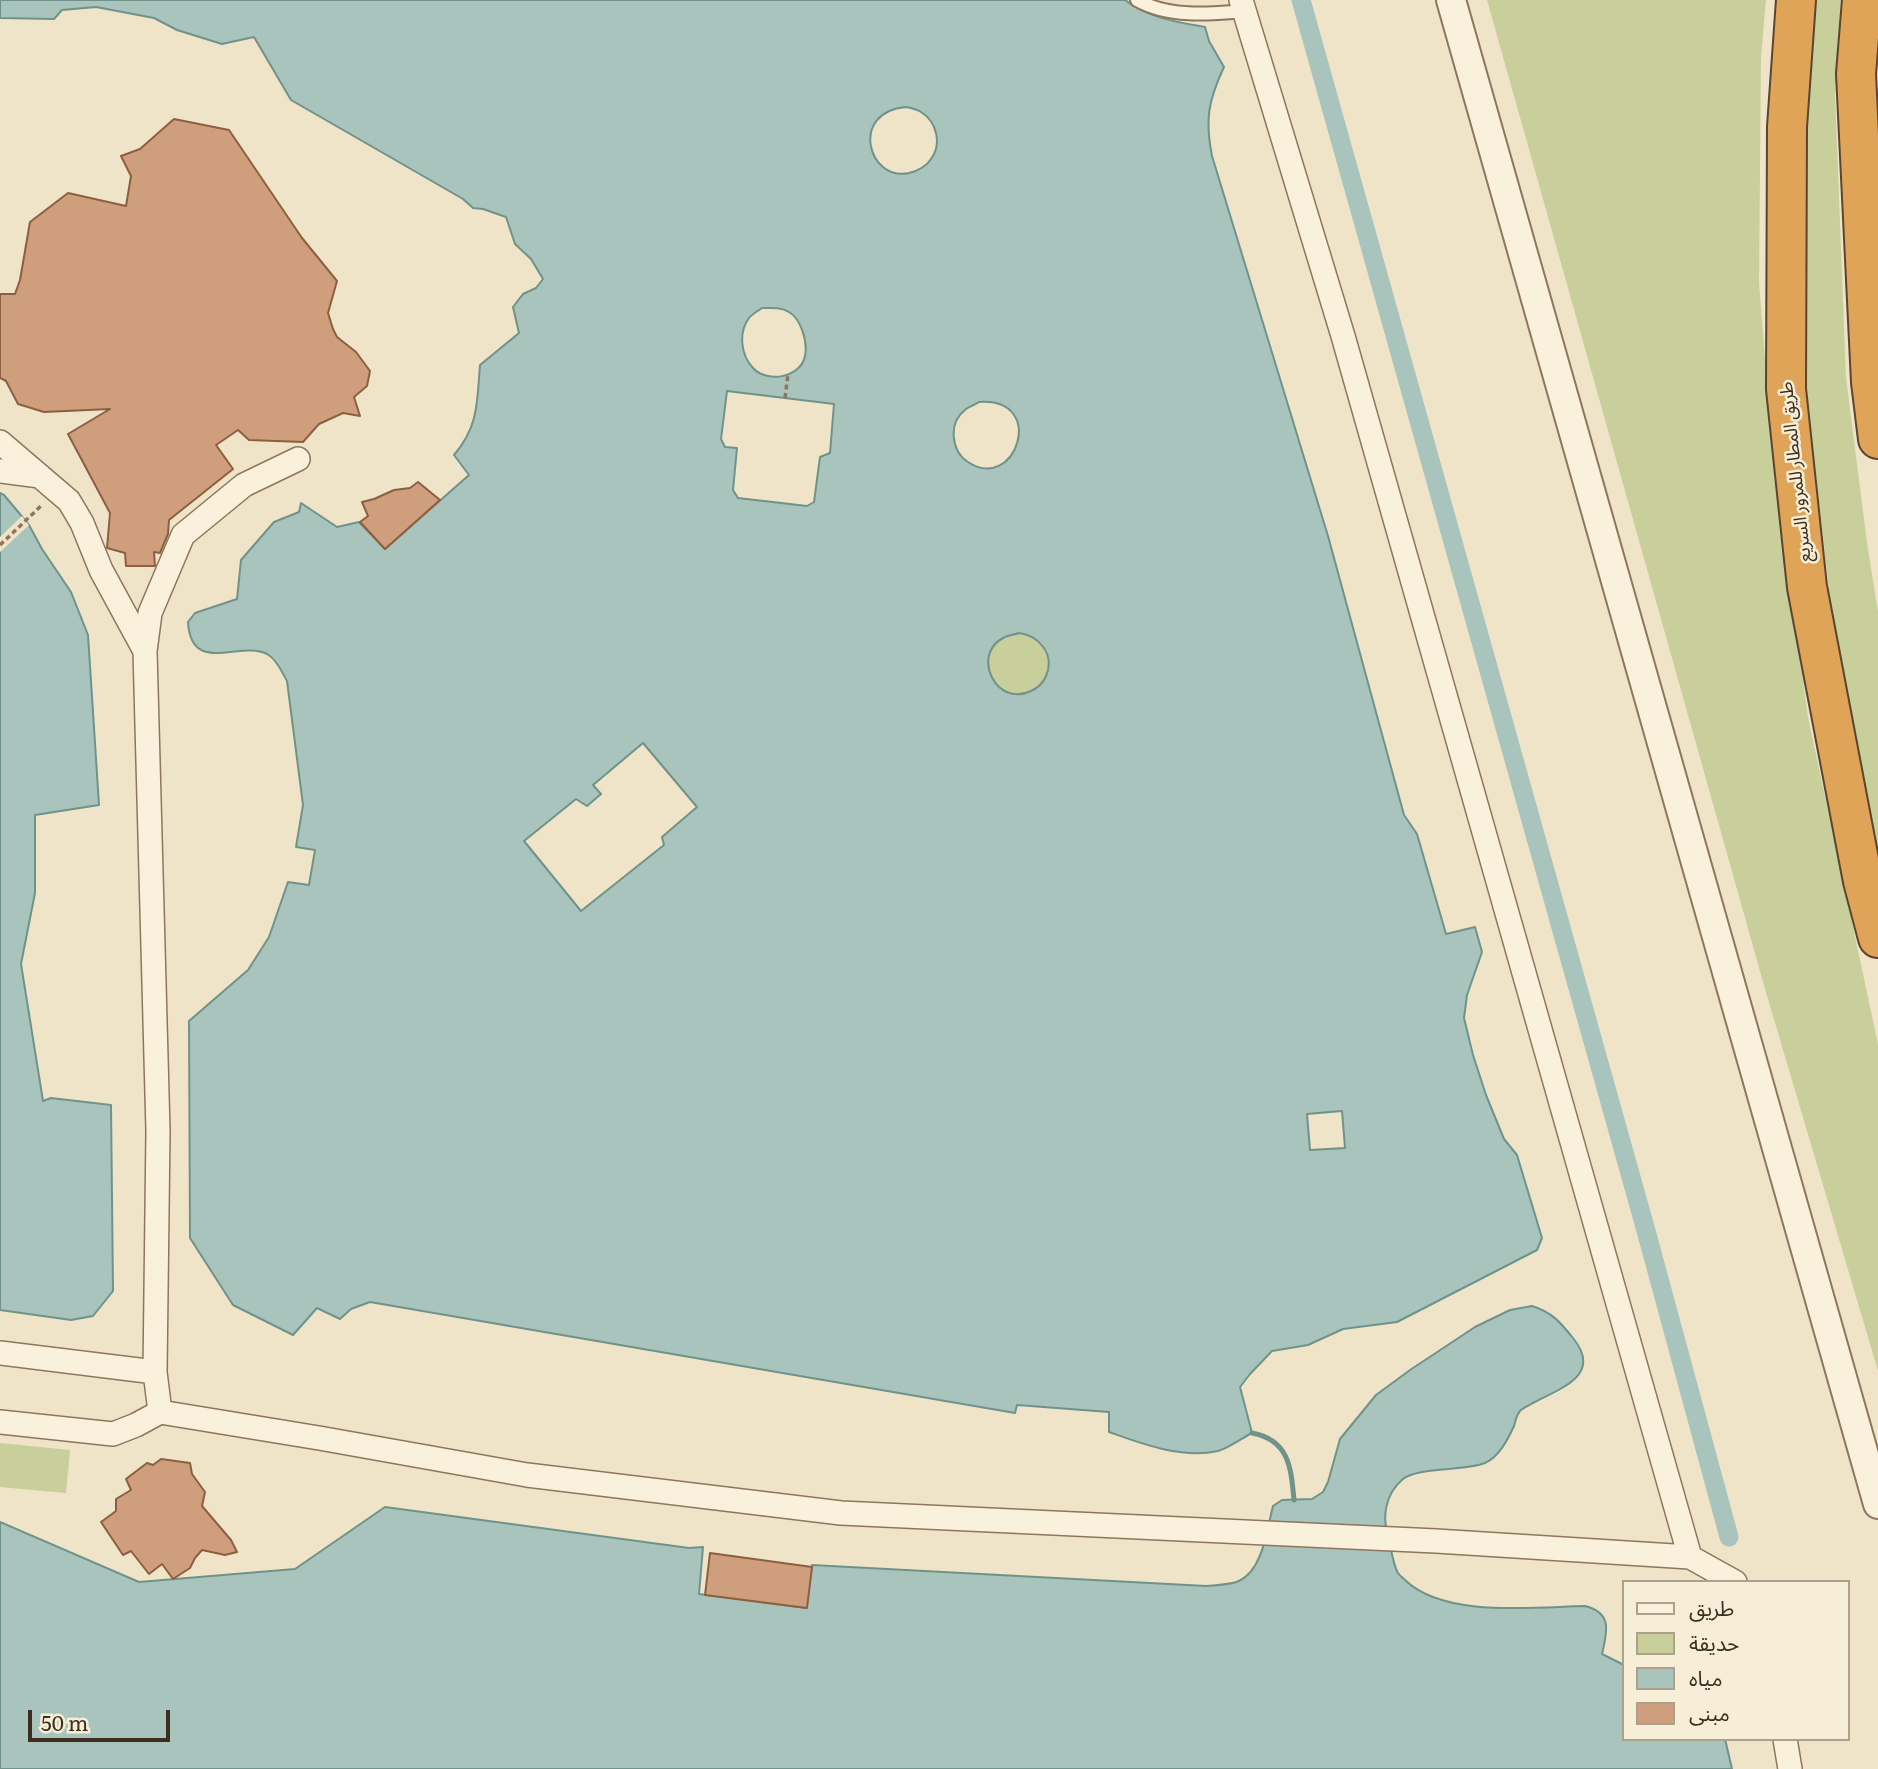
<!DOCTYPE html>
<meta charset="utf-8">
<style>
body{margin:0}
#map{position:relative;width:1878px;height:1769px;overflow:hidden;background:#f0e4c8;font-family:Literata,"Noto Sans Arabic",serif}
canvas{display:block}
.legend{position:absolute;left:1622px;top:1580px;width:228px;height:161px;box-sizing:border-box;background:#f7eed8;border:2px solid #ada18e;margin:0;padding:9px 12px;list-style:none;font-size:21px;color:#3d2e20}
.legend li{display:flex;align-items:center;gap:14px;height:35px}
.legend b{width:35px;border:2px solid #ada18e}
.scale{position:absolute;left:28px;top:1710px;width:142px;height:32px;box-sizing:border-box;border:4px solid #3d2e20;border-top:0;padding-left:9px;font-size:21px;line-height:24px;white-space:nowrap;color:#3d2e20;-webkit-text-stroke:5px #f7eed8;paint-order:stroke}
</style>
<div id="map">
<canvas width="1878" height="1769"></canvas>
<ul class="legend">
<li><b style="height:9px;background:#faf1dc"></b>طريق</li>
<li><b style="height:19px;background:#c9cf9b"></b>حديقة</li>
<li><b style="height:19px;background:#a9c4bc"></b>مياه</li>
<li><b style="height:19px;background:#cf9f7d"></b>مبنى</li>
</ul>
<div class="scale">50 m</div>
</div>
<script>
const ctx = document.querySelector('canvas').getContext('2d');
ctx.lineJoin = 'round';
function fillPath(path, color) { ctx.fillStyle = color; ctx.fill(path, 'evenodd'); }
function trace(path, color, width, dash) { ctx.strokeStyle = color; ctx.lineWidth = width; ctx.lineCap = dash ? 'butt' : 'round'; ctx.setLineDash(dash || []); ctx.stroke(path); }
function drawText(font, color, halo, rows, align = 'center') {
  ctx.font = font + ' Literata,"Noto Sans Arabic",serif'; ctx.lineWidth = 5; ctx.setLineDash([]); ctx.textBaseline = 'middle'; ctx.strokeStyle = halo; ctx.fillStyle = color; for (const [text, x, y, turn = 0] of rows) {
    ctx.save(); ctx.translate(x, y); ctx.rotate((+turn || 0) * Math.PI / 180); ctx.textAlign = isNaN(turn) ? turn : align; if (halo) ctx.strokeText(text, 0, 0); ctx.fillText(text, 0, 0); ctx.restore();
  }
}
const green = new Path2D(`
 M1487,0H1766L1761,58L1759,283L1774,471L1808,717L1878,1044V1371L1765,989Z
 M1807,0H1841L1835,93L1846,377L1867,543L1878,612V853L1854,750L1829,591L1800,333Z
 M988 664a30 30 0 1 1 60 0a30 30 0 1 1-60 0Z
 M0,1443L70,1450L66,1493L0,1487Z`);
const water = new Path2D(`
 M0,0H1125C1149,18 1176,22 1205,27L1209,41L1224,67C1208,101 1205,120 1212,156L1328,536L1404,815L1417,834L1446,934L1475,927L1482,952L1467,995L1464,1018L1473,1055L1486,1095L1504,1139L1517,1155L1542,1238L1537,1250L1397,1322L1343,1329L1308,1345L1272,1351L1250,1374L1240,1387L1252,1433C1242,1438 1229,1448 1218,1451C1181,1459 1143,1444 1109,1432V1412L1017,1405L1015,1413L370,1302L351,1309L340,1319L317,1308L293,1335L233,1305L190,1238L189,1021L248,970L269,937L288,882L309,885L315,850L296,847L303,805L287,681C282,672 276,659 267,654C240,640 191,676 188,622L195,613L237,599L241,560L274,522L299,512L301,503L337,527L359,522L385,549L469,475L454,455C479,426 477,401 480,365L519,333L513,307L523,294L536,288L543,279L531,259L515,244L506,217L483,209L473,208L463,199L291,100L254,37L222,44L177,30L154,18L96,7L62,10L54,19L0,18ZM906,107C911,108 917,109 921,112C937,122 942,144 931,159C926,167 917,171 909,173C868,182 849,112 906,107ZM762,308C771,308 781,307 789,312C801,319 808,342 805,356C801,377 768,384 753,368C741,355 738,333 749,318C752,314 758,311 762,308ZM727,391L834,404L830,453L820,457L814,502L807,506L738,498L733,490L737,448L725,447L721,439ZM979,402C1048,397 1016,494 968,462C951,451 948,423 965,410C968,407 975,405 979,402ZM1019,633C1040,636 1055,655 1046,676C1043,683 1038,688 1031,691C996,708 971,655 1003,638C1008,635 1014,635 1019,633ZM643,743L697,807L662,837L664,845L581,911L524,841L576,799L587,806L601,794L593,785ZM1342,1111L1345,1148L1310,1150L1307,1114Z
 M0,493L4,495L29,525L42,549L71,592L88,635L99,805L35,815V893L21,964L43,1101L51,1098L111,1105L113,1291L93,1316L71,1320L0,1310Z
 M1532,1306C1552,1312 1561,1323 1573,1338C1603,1375 1561,1388 1533,1403C1530,1405 1522,1408 1520,1411C1517,1414 1515,1422 1514,1426C1508,1439 1499,1457 1485,1463C1465,1471 1418,1467 1403,1479C1385,1494 1382,1517 1388,1537C1391,1547 1393,1565 1398,1573C1400,1576 1403,1578 1405,1580C1444,1618 1534,1607 1585,1606C1613,1613 1607,1632 1602,1654L1624,1665V1739H1725L1732,1769H0V1522L139,1582L295,1569L385,1507L689,1548L703,1547L699,1594L806,1608L812,1565L1206,1586C1216,1585 1230,1585 1239,1581C1263,1570 1267,1529 1273,1506L1282,1500L1312,1499L1323,1492L1328,1482L1340,1439L1376,1395L1410,1370L1475,1327L1510,1310Z`);
const pier = new Path2D(`
 M22,516L29,525L0,552V537Z`);
const stream = new Path2D(`
 M1252,1433C1289,1440 1291,1467 1294,1500`);
const canal = new Path2D(`
 M1301,0L1645,1227L1729,1537`);
const building = new Path2D(`
 M174,119L229,130L302,238L337,281L328,313L333,329L337,337L356,352L370,371L367,386L354,397L360,416L343,413L319,424L303,442L249,440L238,430L216,445L233,469L169,520L168,534L160,553L154,552L155,566H126L125,553L107,548L110,513L68,434L110,409L44,412L18,404L6,381L0,378V294H15L20,280L30,222L68,193L126,206L131,176L121,156L140,149Z
 M418,482L440,500L385,549L360,522L368,516L362,502L374,499L394,490L410,488Z
 M161,1459L190,1463L192,1474L205,1492L202,1506L231,1540L237,1552L225,1555L202,1550L195,1558L190,1568L173,1579L162,1564L149,1574L131,1551L123,1555L101,1522L116,1511V1499L131,1490L126,1479L147,1463L153,1465Z
 M710,1553L812,1567L807,1608L705,1595Z`);
const path = new Path2D(`
 M785,398L788,374
 M0,545L43,504`);
const service = new Path2D(`
 M1137,0C1169,18 1210,14 1245,11`);
const minor = new Path2D(`
 M1241,0L1343,336L1690,1557
 M0,442L69,501L82,523L101,570L145,651L158,1131L155,1372L160,1412
 M0,471L40,476
 M145,651L150,613L183,535L244,485L298,459
 M0,1353L155,1372
 M0,1422L113,1434L136,1425L160,1412L319,1438L527,1475L841,1513L1436,1541L1690,1557L1735,1582
 M1785,1739L1790,1769`);
const tertiary = new Path2D(`
 M1451,0L1878,1504`);
const motorway = new Path2D(`
 M1796,0L1787,127L1786,389L1807,587L1863,881L1878,938
 M1862,0L1856,74L1871,382L1878,439`);
const streetNames = [
 ["طريق المطار للمرور السريع",1796,472,-96]
];
fillPath(green, '#c9cf9b');
fillPath(water, '#a9c4bc');
trace(water, '#6f938a', 2);
fillPath(pier, '#f0e4c8');
trace(stream, '#6f938a', 5);
trace(canal, '#a9c4bc', 19);
fillPath(building, '#cf9f7d');
trace(building, '#8d5f41', 2);
trace(service, '#8d765c', 16);
trace(minor, '#8d765c', 26);
trace(tertiary, '#8d765c', 32);
trace(motorway, '#5b4430', 42);
trace(path, '#8d765c', 3.5, [5, 3.5]);
trace(service, '#faf1dc', 12);
trace(minor, '#faf1dc', 23);
trace(tertiary, '#faf1dc', 28);
trace(motorway, '#e0a458', 38);
drawText('18px', '#3d2e20', '#f7eed8', streetNames);
</script>
